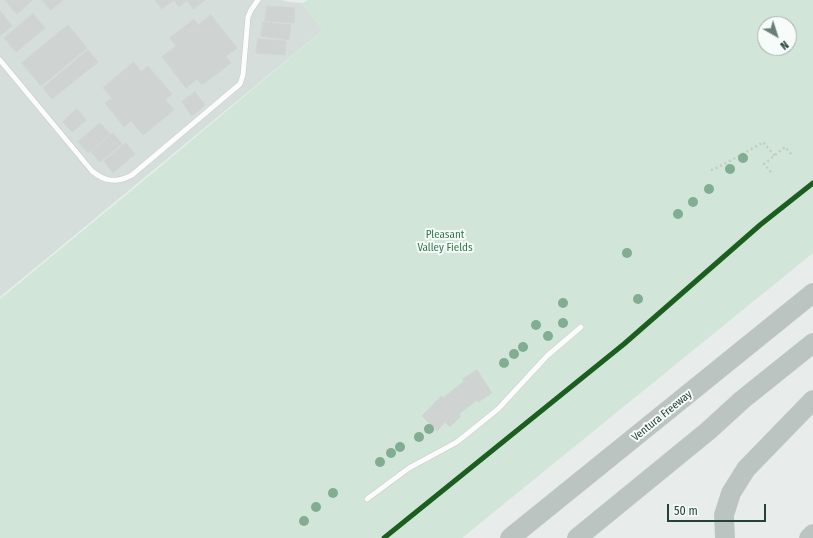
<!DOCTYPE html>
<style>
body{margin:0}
#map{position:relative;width:813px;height:538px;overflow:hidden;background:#e8edeb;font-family:"Fira Sans Condensed",sans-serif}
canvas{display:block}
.north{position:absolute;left:757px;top:16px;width:40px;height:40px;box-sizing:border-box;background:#f7fbf9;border:1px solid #a3b1ad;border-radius:50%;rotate:141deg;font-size:11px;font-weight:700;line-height:16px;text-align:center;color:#24423a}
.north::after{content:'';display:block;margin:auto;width:14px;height:18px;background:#697e78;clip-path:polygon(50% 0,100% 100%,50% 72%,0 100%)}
.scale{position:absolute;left:667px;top:504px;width:99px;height:18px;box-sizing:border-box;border:2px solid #24423a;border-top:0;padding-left:5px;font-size:12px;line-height:14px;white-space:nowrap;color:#24423a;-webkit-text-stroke:3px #f7fbf9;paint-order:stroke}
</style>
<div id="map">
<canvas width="813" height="538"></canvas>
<div class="north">N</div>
<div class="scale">50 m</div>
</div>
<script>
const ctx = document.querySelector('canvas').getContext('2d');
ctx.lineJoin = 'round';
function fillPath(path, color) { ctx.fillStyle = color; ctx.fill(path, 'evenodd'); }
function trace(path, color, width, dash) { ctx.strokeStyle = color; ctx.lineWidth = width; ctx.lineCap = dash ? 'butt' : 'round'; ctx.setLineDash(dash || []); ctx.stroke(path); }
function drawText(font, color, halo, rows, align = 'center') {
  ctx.font = font + ' "Fira Sans Condensed",sans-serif'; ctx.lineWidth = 4; ctx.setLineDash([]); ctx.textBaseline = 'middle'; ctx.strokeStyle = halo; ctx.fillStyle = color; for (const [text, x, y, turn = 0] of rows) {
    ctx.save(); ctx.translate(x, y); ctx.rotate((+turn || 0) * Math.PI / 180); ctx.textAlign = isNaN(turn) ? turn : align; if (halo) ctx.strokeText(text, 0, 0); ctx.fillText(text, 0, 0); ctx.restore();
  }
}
const built = new Path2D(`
 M0,0H282L288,2L302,3L323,30L0,297Z`);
const green = new Path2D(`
 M309,0H813V253L462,538H0V299L161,166L323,30L302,3ZM765,24H789V48H765Z`);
const building = new Path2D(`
 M5,0H33L17,14Z
 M42,0H63L51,10Z
 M155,0H205L193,9L187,0L179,7L174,0L162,9Z
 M267,6L295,8L294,23L265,21Z
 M0,11L12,26L0,36Z
 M33,14L45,28L16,52L4,38Z
 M211,15L237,48L226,56L231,63L202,85L197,79L186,88L162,57L176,46L170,38L194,19L198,25Z
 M263,22L291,25L289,40L261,36Z
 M68,25L87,48L41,86L22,63Z
 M258,39L286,41L285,55L256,53Z
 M88,50L98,62L52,99L43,88Z
 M134,62L141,72L148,66L172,94L165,100L174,110L143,135L131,121L124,127L105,103L112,98L103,88Z
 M195,92L205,105L192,116L182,102Z
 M77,109L86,120L72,132L63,122Z
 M100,123L110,134L88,153L78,142Z
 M113,133L122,144L100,162L91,152Z
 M126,143L135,154L113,173L104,161Z
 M477,370L492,393L478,402L477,400L459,414L461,416L450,427L445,422L437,431L422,416L441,396L443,398L464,381L463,379Z`);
const path = new Path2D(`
 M711,170L715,169L757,146L763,142L775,156
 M771,172L764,164L785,147L792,155`);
const service = new Path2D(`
 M0,60L92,171C105,182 117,183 132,175L240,84L243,75L248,17L251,10L258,0
 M367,499L409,468L457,442L477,426L498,409L547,356L581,327`);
const motorway = new Path2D(`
 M510,538L813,293
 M577,538L708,431L742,400L813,343
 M725,538L724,515L731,493L746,469L813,400
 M809,538L813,534`);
const cycleway = new Path2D(`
 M384,538L624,344L760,225L813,183`);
const trees = [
 [743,158],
 [730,169],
 [709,189],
 [693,202],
 [678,214],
 [627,253],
 [638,299],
 [563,303],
 [563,323],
 [536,325],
 [548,336],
 [523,347],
 [514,354],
 [504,363],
 [429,429],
 [419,437],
 [400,447],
 [391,453],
 [380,462],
 [333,493],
 [316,507],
 [304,521]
];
const parkNames = [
 ["Pleasant",445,235],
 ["Valley Fields",445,248]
];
const streetNames = [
 ["Ventura Freeway",662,416,-39]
];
fillPath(built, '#d6dedb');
fillPath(green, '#d1e6d8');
fillPath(building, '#cfd4d2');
trace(building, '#d1d6d4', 1);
trace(service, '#c5cac8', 6);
trace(motorway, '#c3ccc9', 20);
trace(path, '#c3ccca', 2.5, [2, 3]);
trace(service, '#fcfcfc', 5);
trace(motorway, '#bcc4c2', 19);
trace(cycleway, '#1b5e20', 5);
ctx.fillStyle = '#81ae93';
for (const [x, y] of trees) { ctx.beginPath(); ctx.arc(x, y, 5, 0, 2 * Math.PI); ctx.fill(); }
drawText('11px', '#2d7a4b', '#f7fbf9', parkNames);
drawText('11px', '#24423a', '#f7fbf9', streetNames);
</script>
